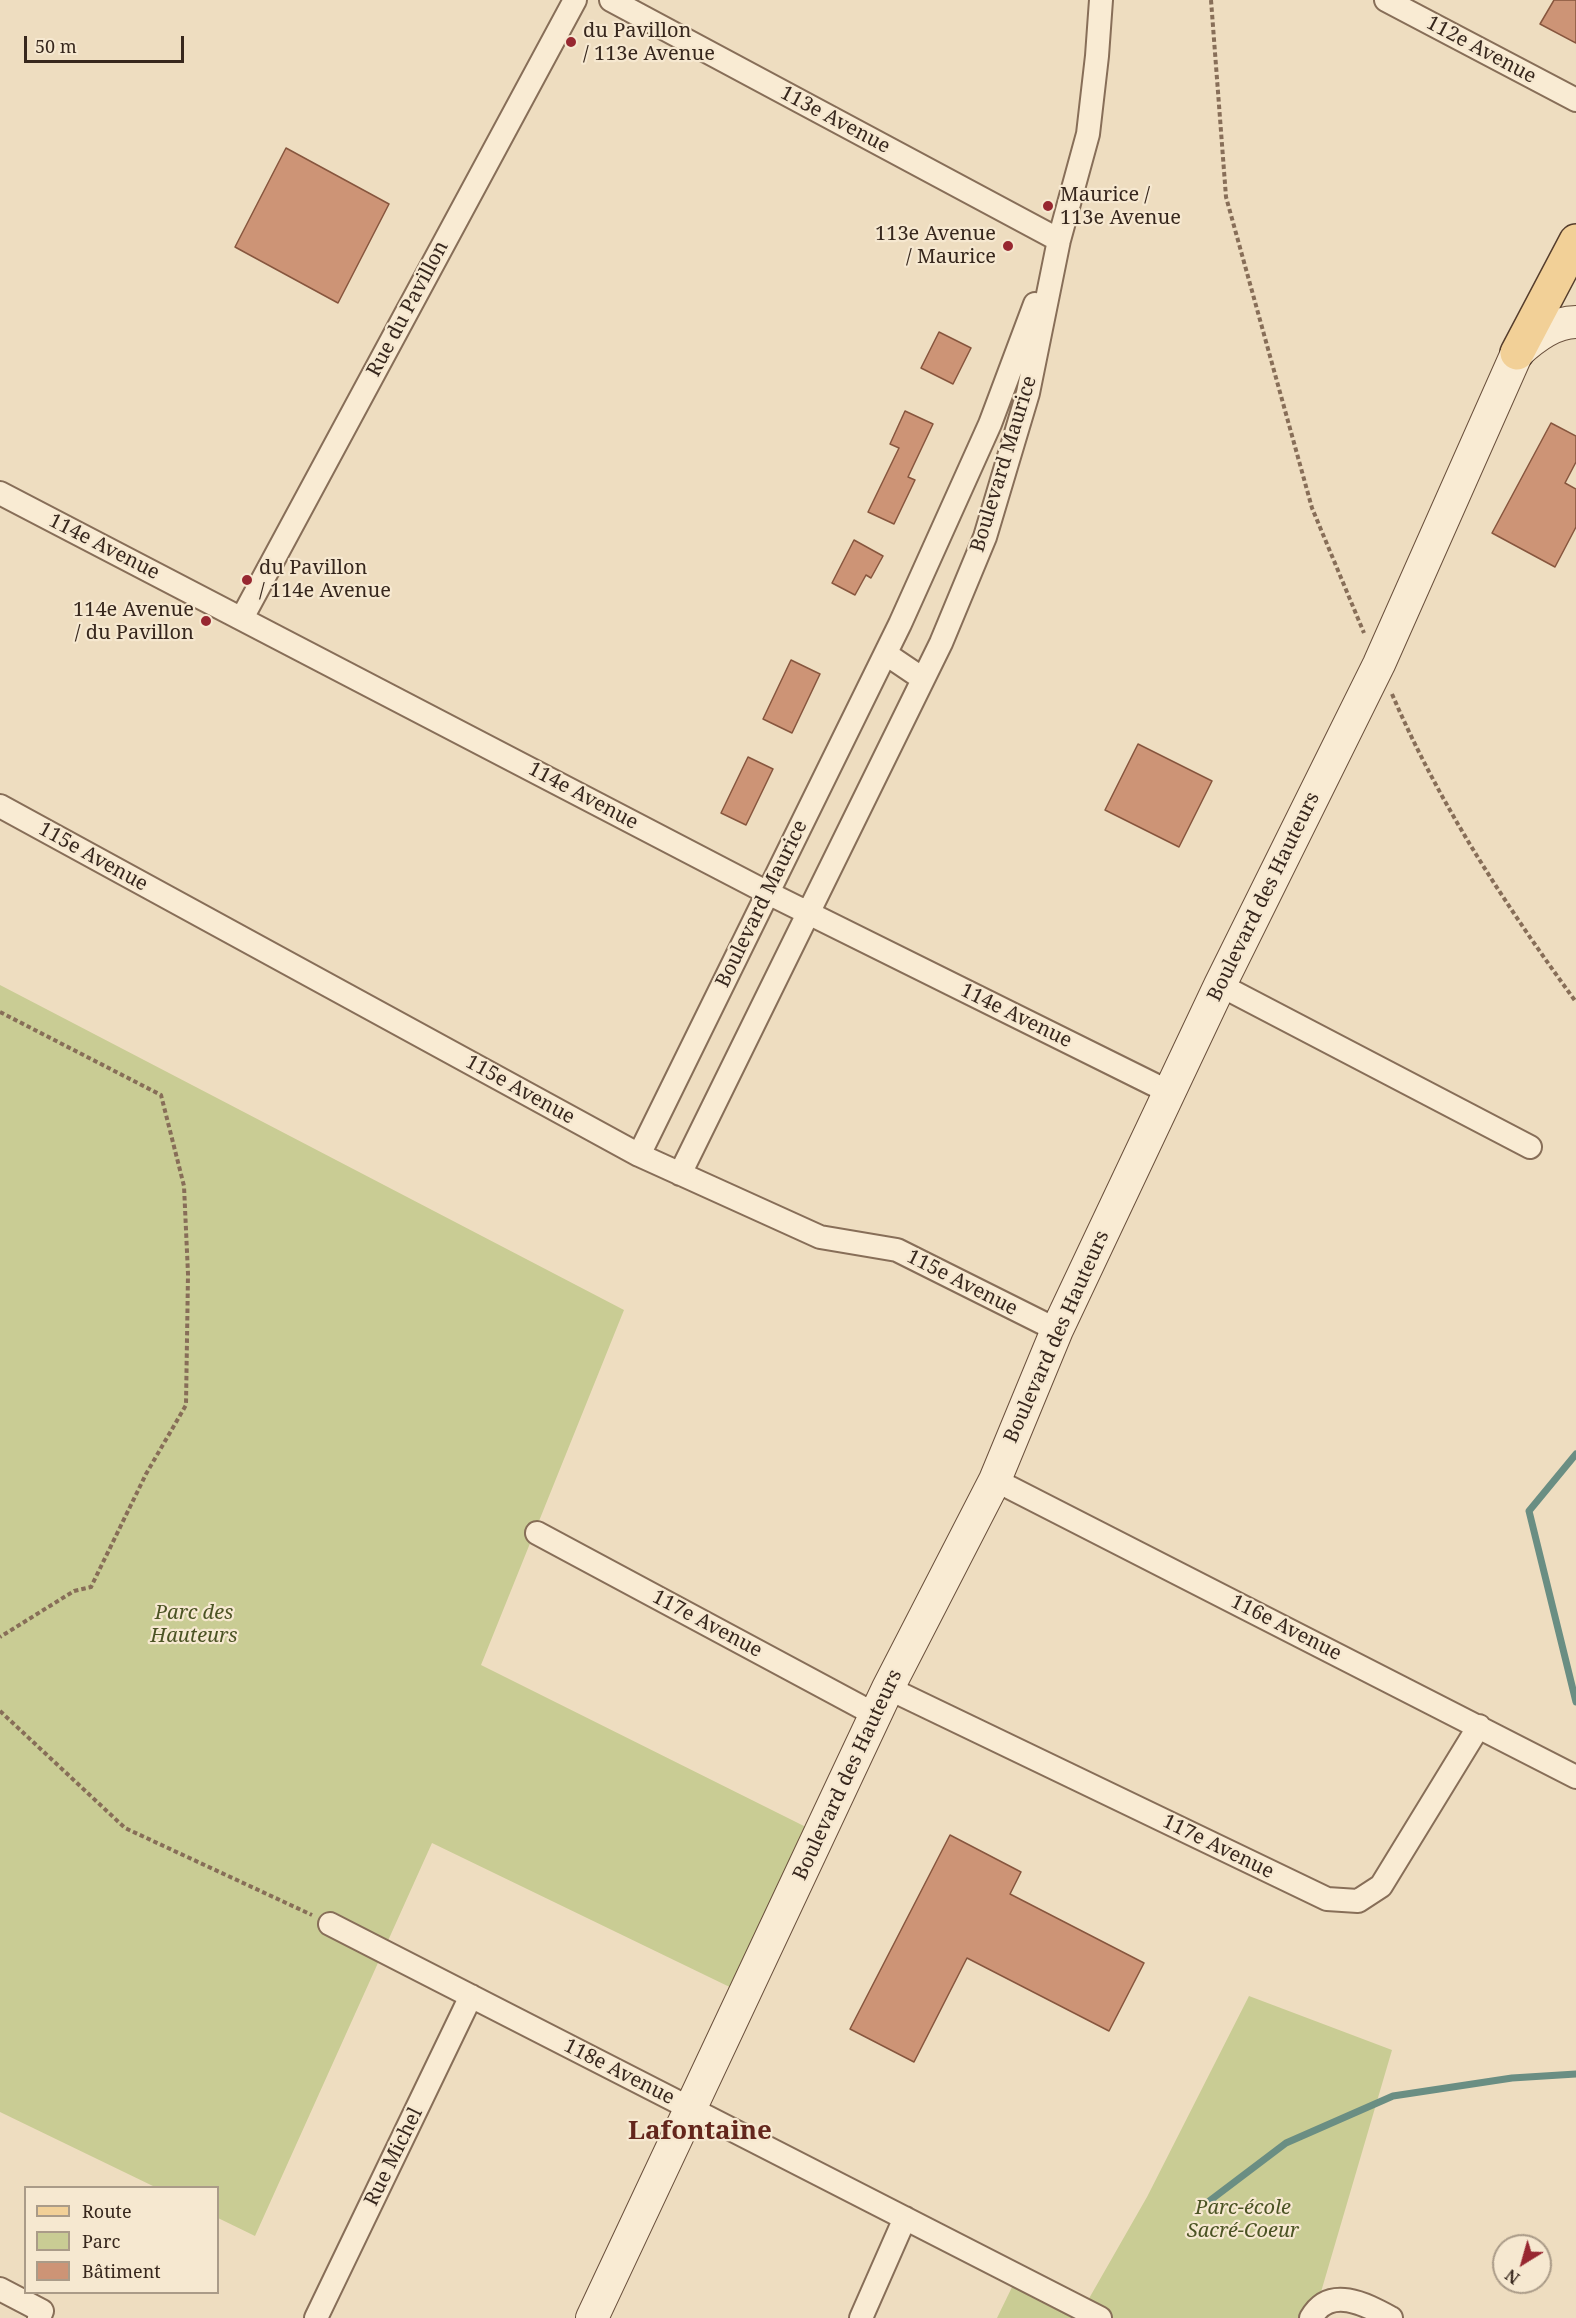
<!DOCTYPE html>
<meta charset="utf-8">
<style>
body{margin:0}
#map{position:relative;width:1576px;height:2318px;overflow:hidden;background:#eeddc0;font-family:"Noto Serif",serif}
canvas{display:block}
.legend{position:absolute;left:24px;top:2186px;width:195px;height:108px;box-sizing:border-box;background:#f6e8d0;border:2px solid #aa9b88;margin:0;padding:8px 10px;list-style:none;font-size:18px;color:#37271d}
.legend li{display:flex;align-items:center;gap:12px;height:30px}
.legend b{width:30px;border:2px solid #aa9b88}
.north{position:absolute;left:1492px;top:2234px;width:60px;height:60px;box-sizing:border-box;background:#f6e8d0;border:2px solid #aa9b88;border-radius:50%;rotate:217deg;font-size:16px;font-weight:700;line-height:24px;text-align:center;color:#37271d}
.north::after{content:'';display:block;margin:auto;width:21px;height:27px;background:#972730;clip-path:polygon(50% 0,100% 100%,50% 72%,0 100%)}
.scale{position:absolute;left:24px;top:36px;width:160px;height:27px;box-sizing:border-box;border:3px solid #37271d;border-top:0;padding-left:8px;font-size:18px;line-height:21px;white-space:nowrap;color:#37271d;-webkit-text-stroke:4px #f6e8d0;paint-order:stroke}
</style>
<div id="map">
<canvas width="1576" height="2318"></canvas>
<ul class="legend">
<li><b style="height:8px;background:#f2d097"></b>Route</li>
<li><b style="height:16px;background:#c9cc94"></b>Parc</li>
<li><b style="height:16px;background:#cd9476"></b>Bâtiment</li>
</ul>
<div class="north">N</div>
<div class="scale">50 m</div>
</div>
<script>
const ctx = document.querySelector('canvas').getContext('2d');
ctx.lineJoin = 'round';
function fillPath(path, color) { ctx.fillStyle = color; ctx.fill(path, 'evenodd'); }
function trace(path, color, width, dash) { ctx.strokeStyle = color; ctx.lineWidth = width; ctx.lineCap = dash ? 'butt' : 'round'; ctx.setLineDash(dash || []); ctx.stroke(path); }
function drawText(font, color, halo, rows, align = 'center') {
  ctx.font = font + ' "Noto Serif",serif'; ctx.lineWidth = 4.5; ctx.setLineDash([]); ctx.textBaseline = 'middle'; ctx.strokeStyle = halo; ctx.fillStyle = color; for (const [text, x, y, turn = 0] of rows) {
    ctx.save(); ctx.translate(x, y); ctx.rotate((+turn || 0) * Math.PI / 180); ctx.textAlign = isNaN(turn) ? turn : align; if (halo) ctx.strokeText(text, 0, 0); ctx.fillText(text, 0, 0); ctx.restore();
  }
}
const green = new Path2D(`
 M0,985L624,1310L481,1665L816,1832L740,1992L432,1843L255,2236L218,2218V2188L155,2187L0,2112Z
 M1249,1996L1392,2050L1316,2309L1311,2318H1100L1083,2309L1147,2197Z
 M1014,2283L1080,2318H997Z`);
const stream = new Path2D(`
 M1576,1454L1529,1511L1576,1702
 M1208,2202L1286,2143L1393,2096L1512,2078L1576,2074`);
const building = new Path2D(`
 M1554,0H1576V43L1540,24Z
 M286,148L389,204L338,303L235,247Z
 M939,332L971,348L953,384L921,368Z
 M905,411L933,424L908,477L915,480L894,524L868,512L899,448L890,444Z
 M1551,423L1576,436V462L1565,483L1576,489V527L1555,567L1492,533Z
 M854,540L883,556L871,578L866,575L855,595L832,583Z
 M791,660L820,674L792,733L763,719Z
 M1138,744L1212,781L1179,847L1105,810Z
 M748,757L773,769L746,825L721,813Z
 M950,1835L1021,1872L1010,1894L1144,1963L1109,2031L967,1958L914,2062L850,2029Z`);
const path = new Path2D(`
 M1211,0L1226,197L1312,508L1364,633
 M1392,694C1439,804 1506,906 1576,1002
 M0,1012L161,1095L184,1186L188,1274L186,1405L146,1474L91,1587L74,1591L0,1637
 M0,1711L125,1828L312,1915`);
const minor = new Path2D(`
 M611,0L1059,240
 M1386,0L1576,100
 M0,493L768,893L1169,1092
 M242,618L575,0
 M886,654L923,679
 M0,806L639,1155L820,1237L897,1250L1057,1330
 M1220,985L1530,1147
 M639,1155L900,624L990,424L1035,304
 M680,1174L941,643L985,537L1028,393L1059,240L1088,134L1097,56L1101,0
 M995,1480L1576,1777
 M537,1533L876,1715
 M888,1688L1327,1899L1358,1901L1381,1886L1479,1726
 M330,1924L1100,2318
 M0,2289L42,2311L39,2318
 M316,2318L471,1996
 M861,2318L905,2218
 M1311,2318C1330,2285 1365,2304 1391,2318`);
const secondary = new Path2D(`
 M592,2318L888,1688L995,1480L1057,1330L1220,985L1379,664L1517,353C1533,338 1553,322 1576,322`);
const primary = new Path2D(`
 M1517,353L1576,241`);
const markers = [
 [571,42,6,"#972730"],
 [1048,206,6,"#972730"],
 [1008,246,6,"#972730"],
 [247,580,6,"#972730"],
 [206,621,6,"#972730"]
];
const poiNames = [
 ["du Pavillon",583,31],
 ["/ 113e Avenue",583,54],
 ["Maurice /",1060,195],
 ["113e Avenue",1060,218],
 ["113e Avenue",996,234,"right"],
 ["/ Maurice",996,257,"right"],
 ["du Pavillon",259,568],
 ["/ 114e Avenue",259,591],
 ["114e Avenue",194,610,"right"],
 ["/ du Pavillon",194,633,"right"]
];
const streetNames = [
 ["112e Avenue",1481,50,28],
 ["113e Avenue",835,120,28],
 ["Rue du Pavillon",408,309,-62],
 ["Boulevard Maurice",1004,464,-73],
 ["114e Avenue",104,547,27],
 ["114e Avenue",583,796,28],
 ["115e Avenue",93,857,29],
 ["Boulevard des Hauteurs",1264,897,-64],
 ["Boulevard Maurice",762,904,-64],
 ["114e Avenue",1016,1016,26],
 ["115e Avenue",520,1090,29],
 ["115e Avenue",962,1283,27],
 ["Boulevard des Hauteurs",1057,1337,-66],
 ["117e Avenue",707,1624,28],
 ["116e Avenue",1286,1628,27],
 ["Boulevard des Hauteurs",848,1775,-65],
 ["117e Avenue",1218,1847,26],
 ["118e Avenue",619,2072,27],
 ["Rue Michel",394,2157,-64]
];
const parkNames = [
 ["Parc des",194,1613],
 ["Hauteurs",194,1636],
 ["Parc-école",1243,2208],
 ["Sacré-Coeur",1243,2231]
];
const districtNames = [
 ["Lafontaine",700,2132]
];
fillPath(green, '#c9cc94');
trace(stream, '#6a8e83', 7);
fillPath(building, '#cd9476');
trace(building, '#87563e', 1.5);
trace(minor, '#876e58', 26);
trace(secondary, '#694f3b', 34);
trace(primary, '#553d2c', 36);
trace(path, '#876e58', 4, [4.5, 3]);
trace(minor, '#f9ebd3', 22);
trace(secondary, '#f9ebd3', 32);
trace(primary, '#f2d097', 33);
for (const [x, y, r, color] of markers) { const dot = new Path2D(); dot.arc(x, y, r, 0, 2 * Math.PI); ctx.fillStyle = color; ctx.fill(dot); trace(dot, '#f6e8d0', 2); }
drawText('20px', '#37271d', '#f6e8d0', poiNames, 'left');
drawText('20px', '#37271d', '#f6e8d0', streetNames);
drawText('italic 20px', '#4b5323', '#f6e8d0', parkNames);
drawText('bold 26px', '#64261c', '#f6e8d0', districtNames);
</script>
